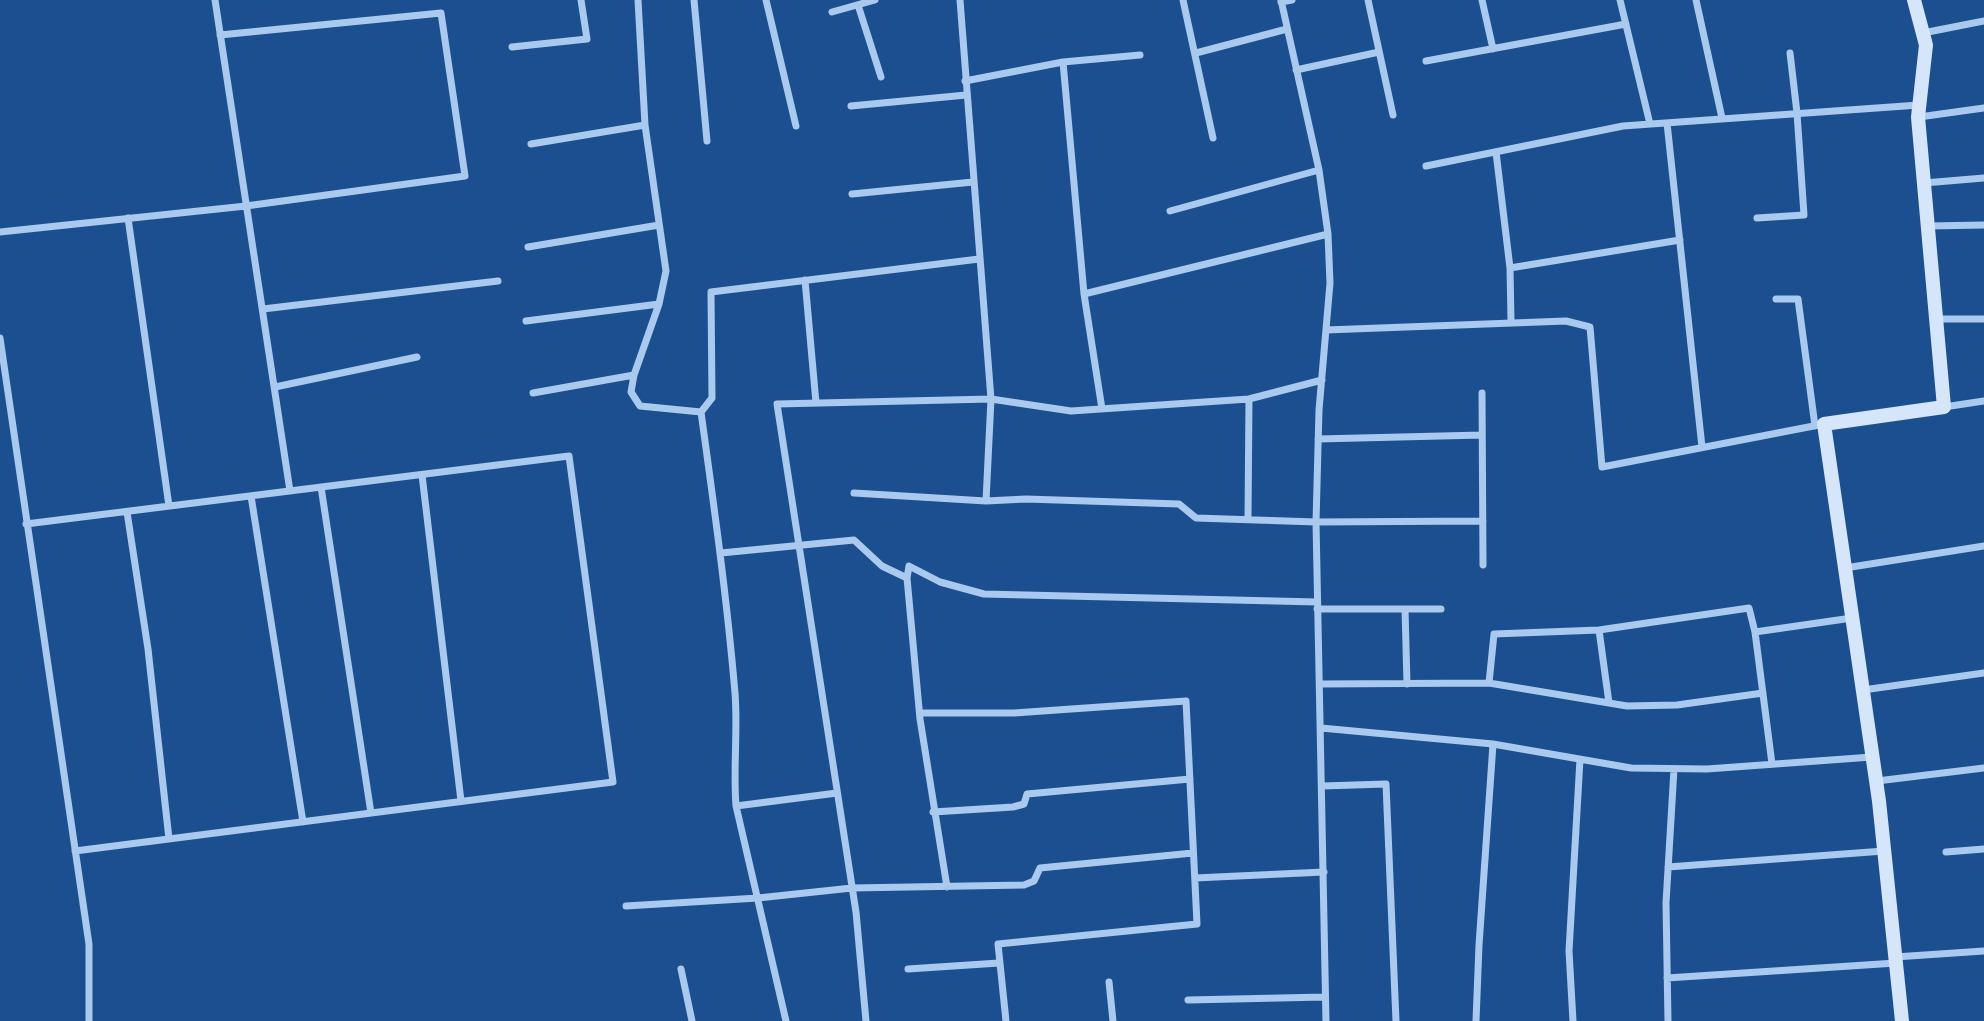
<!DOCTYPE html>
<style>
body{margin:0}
canvas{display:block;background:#1b4f8f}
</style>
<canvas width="1984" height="1021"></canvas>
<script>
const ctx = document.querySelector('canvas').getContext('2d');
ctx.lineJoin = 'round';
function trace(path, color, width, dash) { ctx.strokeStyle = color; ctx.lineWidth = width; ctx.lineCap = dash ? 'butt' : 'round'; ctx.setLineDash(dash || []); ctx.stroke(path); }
const street = new Path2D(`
 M215,0L290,491
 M638,0L645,125L666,271L659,304L634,375L631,392L640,406L701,412
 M694,0L707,141
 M766,0L796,126
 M960,0L991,399L986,501
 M1183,0L1213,138
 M1281,0L1319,170L1328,234L1330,283L1319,410L1316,522L1326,1021
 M1368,0L1393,115
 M1482,0L1493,49
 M1620,0L1650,124
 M1696,0L1722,118
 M1281,2L1292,0
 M858,5L881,77
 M832,12L875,0
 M1923,33L1984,21
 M512,47L587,39L581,0
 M1196,53L1287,29
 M1426,61L1626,24
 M1063,62L1084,294L1102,409
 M1296,70L1379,52
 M965,81L1063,62L1140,55
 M851,106L966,95
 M1919,117L1984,108
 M1667,123L1702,447
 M531,144L645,125
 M1496,152L1510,268L1511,321
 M1426,166L1623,126L1919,105
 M1924,183L1984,178
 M852,194L973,182
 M1170,211L1319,170
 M128,218L169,506
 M1757,218L1804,215L1797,113L1790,53
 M1928,226L1984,225
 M0,232L246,206L465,176L441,13L220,35
 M528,247L659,225
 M1510,268L1680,240
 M805,280L816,403
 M1084,294L1328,234
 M1776,299H1798L1815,426
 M263,309L498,281
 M1936,319H1984
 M526,321L659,304
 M1326,330L1566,321L1590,327L1602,467L1824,424
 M0,338L89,944V1021
 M275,387L417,357
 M533,393L634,375
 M1482,393L1483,565
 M1944,407L1984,401
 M1318,439L1482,435
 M422,475L461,801
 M321,487L371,813
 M854,493L986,501L1026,499L1179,504L1196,518L1316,522L1483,521
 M251,496L303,822
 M127,512L148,649L169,839
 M1248,519L1249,399
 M26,524L569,456L613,782L75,851
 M721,553L854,540L882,566L907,578
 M1845,568L1984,546
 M1317,609H1441
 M1405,609L1407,684
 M1599,630L1609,703
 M1755,632L1852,618
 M1489,683L1494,634L1599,630L1749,608L1755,632L1772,764
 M1320,684L1489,683L1627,706L1677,705L1763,693
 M1863,690L1984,673
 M920,713H1014L1186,701L1197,924L998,944L1006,1021
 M1321,728L1493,744L1631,768L1707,769L1872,757
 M1877,781L1984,768
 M1322,786L1386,784L1396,1021
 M736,806L837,793
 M933,812L1013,807L1024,804L1027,794L1190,779
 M1946,852L1984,849
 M1668,867L1884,851
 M1195,878L1324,872
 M947,887L920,719L907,578L909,566L940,582L984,594L1317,602
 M626,906L758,898L852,888L1024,885L1034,881L1040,868L1193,853
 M1895,957L1984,951
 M681,969L692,1021
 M908,969L999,963
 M1667,978L1896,963
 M1109,982L1113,1021
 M1188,1000L1325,997
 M786,1021L736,806C733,768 738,731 735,693C727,599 714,506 701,412L712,398L711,292L979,259
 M866,1021L856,912L777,404L991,399L1071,411L1249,399L1322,380
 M1476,1021L1479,945L1493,744
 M1573,1021L1569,951L1580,759
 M1668,1021L1666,903L1674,769`);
const secondary = new Path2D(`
 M1902,1021L1879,801L1824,424L1944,407L1918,117L1926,45L1914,0`);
trace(street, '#a9c9ee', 7);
trace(secondary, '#d6e6fa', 14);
</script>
